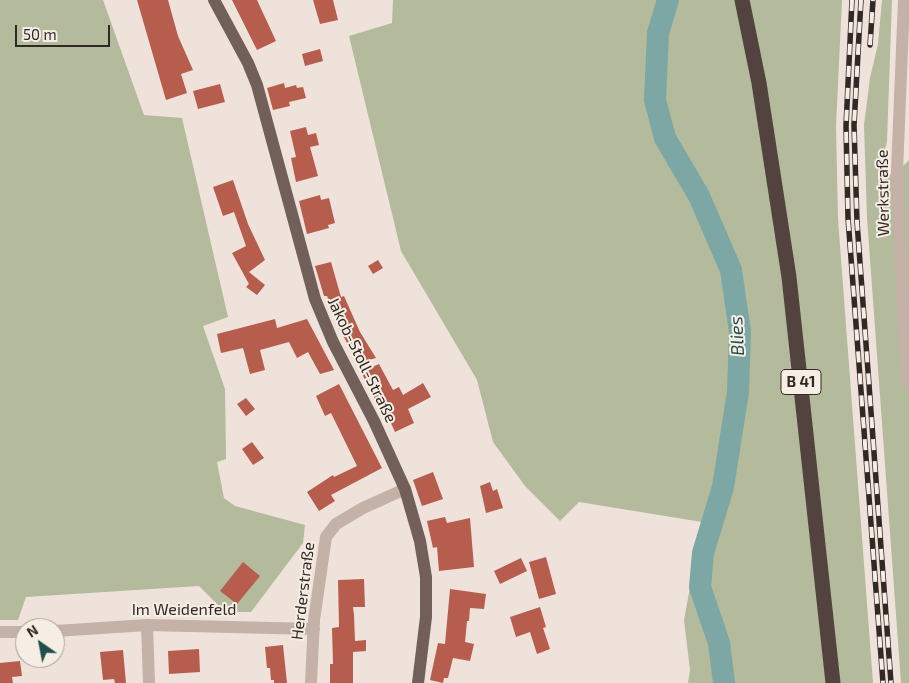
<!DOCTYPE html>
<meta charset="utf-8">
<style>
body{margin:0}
#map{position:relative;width:909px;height:683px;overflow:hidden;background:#eee2da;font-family:"Exo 2",sans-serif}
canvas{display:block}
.north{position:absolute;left:15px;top:618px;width:50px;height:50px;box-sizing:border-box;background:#f6ede5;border:1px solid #a89f99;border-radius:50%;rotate:327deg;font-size:14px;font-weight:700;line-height:20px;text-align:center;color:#322927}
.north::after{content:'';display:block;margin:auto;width:18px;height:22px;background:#214e4c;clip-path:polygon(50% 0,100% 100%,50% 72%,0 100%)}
.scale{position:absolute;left:15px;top:25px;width:95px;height:22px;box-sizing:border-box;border:2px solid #322927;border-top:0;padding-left:6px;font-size:15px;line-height:18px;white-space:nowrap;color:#322927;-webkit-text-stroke:4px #f6ede5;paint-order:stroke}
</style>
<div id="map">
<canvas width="909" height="683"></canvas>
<div class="north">N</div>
<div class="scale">50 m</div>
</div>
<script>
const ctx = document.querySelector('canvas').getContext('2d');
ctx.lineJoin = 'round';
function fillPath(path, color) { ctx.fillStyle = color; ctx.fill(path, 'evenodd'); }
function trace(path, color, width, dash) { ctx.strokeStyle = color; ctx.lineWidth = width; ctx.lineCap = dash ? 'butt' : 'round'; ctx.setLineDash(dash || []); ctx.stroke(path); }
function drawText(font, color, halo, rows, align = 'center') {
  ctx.font = font + ' "Exo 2",sans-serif'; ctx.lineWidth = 4; ctx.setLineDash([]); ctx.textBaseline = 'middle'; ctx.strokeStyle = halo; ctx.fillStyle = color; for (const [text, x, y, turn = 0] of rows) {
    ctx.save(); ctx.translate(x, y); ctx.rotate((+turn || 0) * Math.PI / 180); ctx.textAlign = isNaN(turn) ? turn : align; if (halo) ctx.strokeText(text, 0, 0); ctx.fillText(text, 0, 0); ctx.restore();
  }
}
const green = new Path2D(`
 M0,0H103L144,115L182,118L228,317L203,326L225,389L226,459L217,462L224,498L235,506L305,525L303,543L251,612H225L199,586L26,597L18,620H0Z
 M393,0H842L836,126L838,219L873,683H688L690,670L684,620L702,522L579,502L560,521L525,486L493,442L477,380L401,251L349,36L392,23Z
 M882,0H892L887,141L878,179L897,172L909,160V683H901L867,218L864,125L870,78L878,44Z`);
const river = new Path2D(`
 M668,0L658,33L655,100L665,138L699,196L731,270L740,332L738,392L723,487L703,553L700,587L719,643L724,683`);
const building = new Path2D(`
 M137,0H168L178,36L193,70L181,74L187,93L166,100Z
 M232,0H257L276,41L257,50Z
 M313,0H333L338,20L320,24Z
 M320,49L323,61L305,66L302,54Z
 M284,83L285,88L296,85L297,88L303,87L306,98L289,102L290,106L273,110L267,88Z
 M220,84L225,102L198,109L193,91Z
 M306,127L308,135L316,133L319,145L310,147L318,176L296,182L291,158L296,157L290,131Z
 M233,180L248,224L265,260L249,272L265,285L257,295L246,287L249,284L232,253L246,246L234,212L223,216L213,187Z
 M320,195L321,200L329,198L335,223L328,225L329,228L307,234L299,201Z
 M378,260L383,268L373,274L368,266Z
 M331,262L341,297L344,296L360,332L376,358L358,363L340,330L327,296H324L315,266Z
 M275,319L277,328L307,319L334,370L320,374L308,352L297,358L289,342L260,350L265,370L250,374L243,348L221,353L217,334Z
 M379,364L393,390L399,387L403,395L423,383L431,397L408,409L414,423L395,432L379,397L375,399L361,372Z
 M339,384L382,468L331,495L335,501L319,511L307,492L333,475L334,477L357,466L331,413L325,416L316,396Z
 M246,398L255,409L246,416L237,404Z
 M252,442L264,458L253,465L242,449Z
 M433,472L443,499L422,506L413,480Z
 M490,482L493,491L497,489L503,508L486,513L480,486Z
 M445,517L447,523L470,518L474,567L439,571L437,547L433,548L427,521Z
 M546,557L556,594L539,599L529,562Z
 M521,558L527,571L500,584L494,571Z
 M243,562L260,576L237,604L220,591Z
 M364,579L365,607H353L354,615L355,641L366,640V651L353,652V683H330V664H333L332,628L339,627L338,580Z
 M450,589L486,594L484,609L470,608L469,621H467L465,642L474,644L470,661L453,658L448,678H444L443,683L430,680L438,643L445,644Z
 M540,607L546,627L543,628L550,649L537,654L530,632L516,637L510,617Z
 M283,645L287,683H274V680H271L270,668H267L265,647Z
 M199,649L200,672L169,674L168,651Z
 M123,650L126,683H115L114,679L103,680L100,652Z
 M20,661L22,676L12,677L13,683H0V663Z`);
const minor = new Path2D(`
 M904,0L897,172L904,331L909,385
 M147,625L149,683
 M55,631L147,625L314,629
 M0,632H25
 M311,683L314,620L326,537L336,524L363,508L405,489`);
const major = new Path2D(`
 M214,0L248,63L257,85L315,299L333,342L374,421L405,489L420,541L426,577V617L418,683`);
const highway = new Path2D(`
 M742,0L759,83L789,277L833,683`);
const rail = new Path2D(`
 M852,0L846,126L848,218L883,683
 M861,0L854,125L857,222L891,683
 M870,45L873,0`);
const shields = [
 [801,382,40]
];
const shieldNames = [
 ["B 41",801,382]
];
const streetNames = [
 ["Werkstraße",883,193,-91],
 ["Jakob-Stoll-Straße",362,360,64],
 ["Herderstraße",303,591,-83],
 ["Im Weidenfeld",184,610]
];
const waterNames = [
 ["Blies",737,336,-93]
];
fillPath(green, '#b3bb9c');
trace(river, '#7ca7a5', 22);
fillPath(building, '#b75d4e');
trace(minor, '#c4b1a7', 12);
trace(major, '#725f59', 12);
trace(highway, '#52433f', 15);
trace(rail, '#322927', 5.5);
trace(rail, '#f6ede5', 4, [11]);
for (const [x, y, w] of shields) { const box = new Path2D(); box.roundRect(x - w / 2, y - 12.5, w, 25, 4); ctx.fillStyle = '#f6ede5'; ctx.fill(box); trace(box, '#322927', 1); }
drawText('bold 15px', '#322927', null, shieldNames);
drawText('16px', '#322927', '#f6ede5', streetNames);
drawText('italic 18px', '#214e4c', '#f6ede5', waterNames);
</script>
